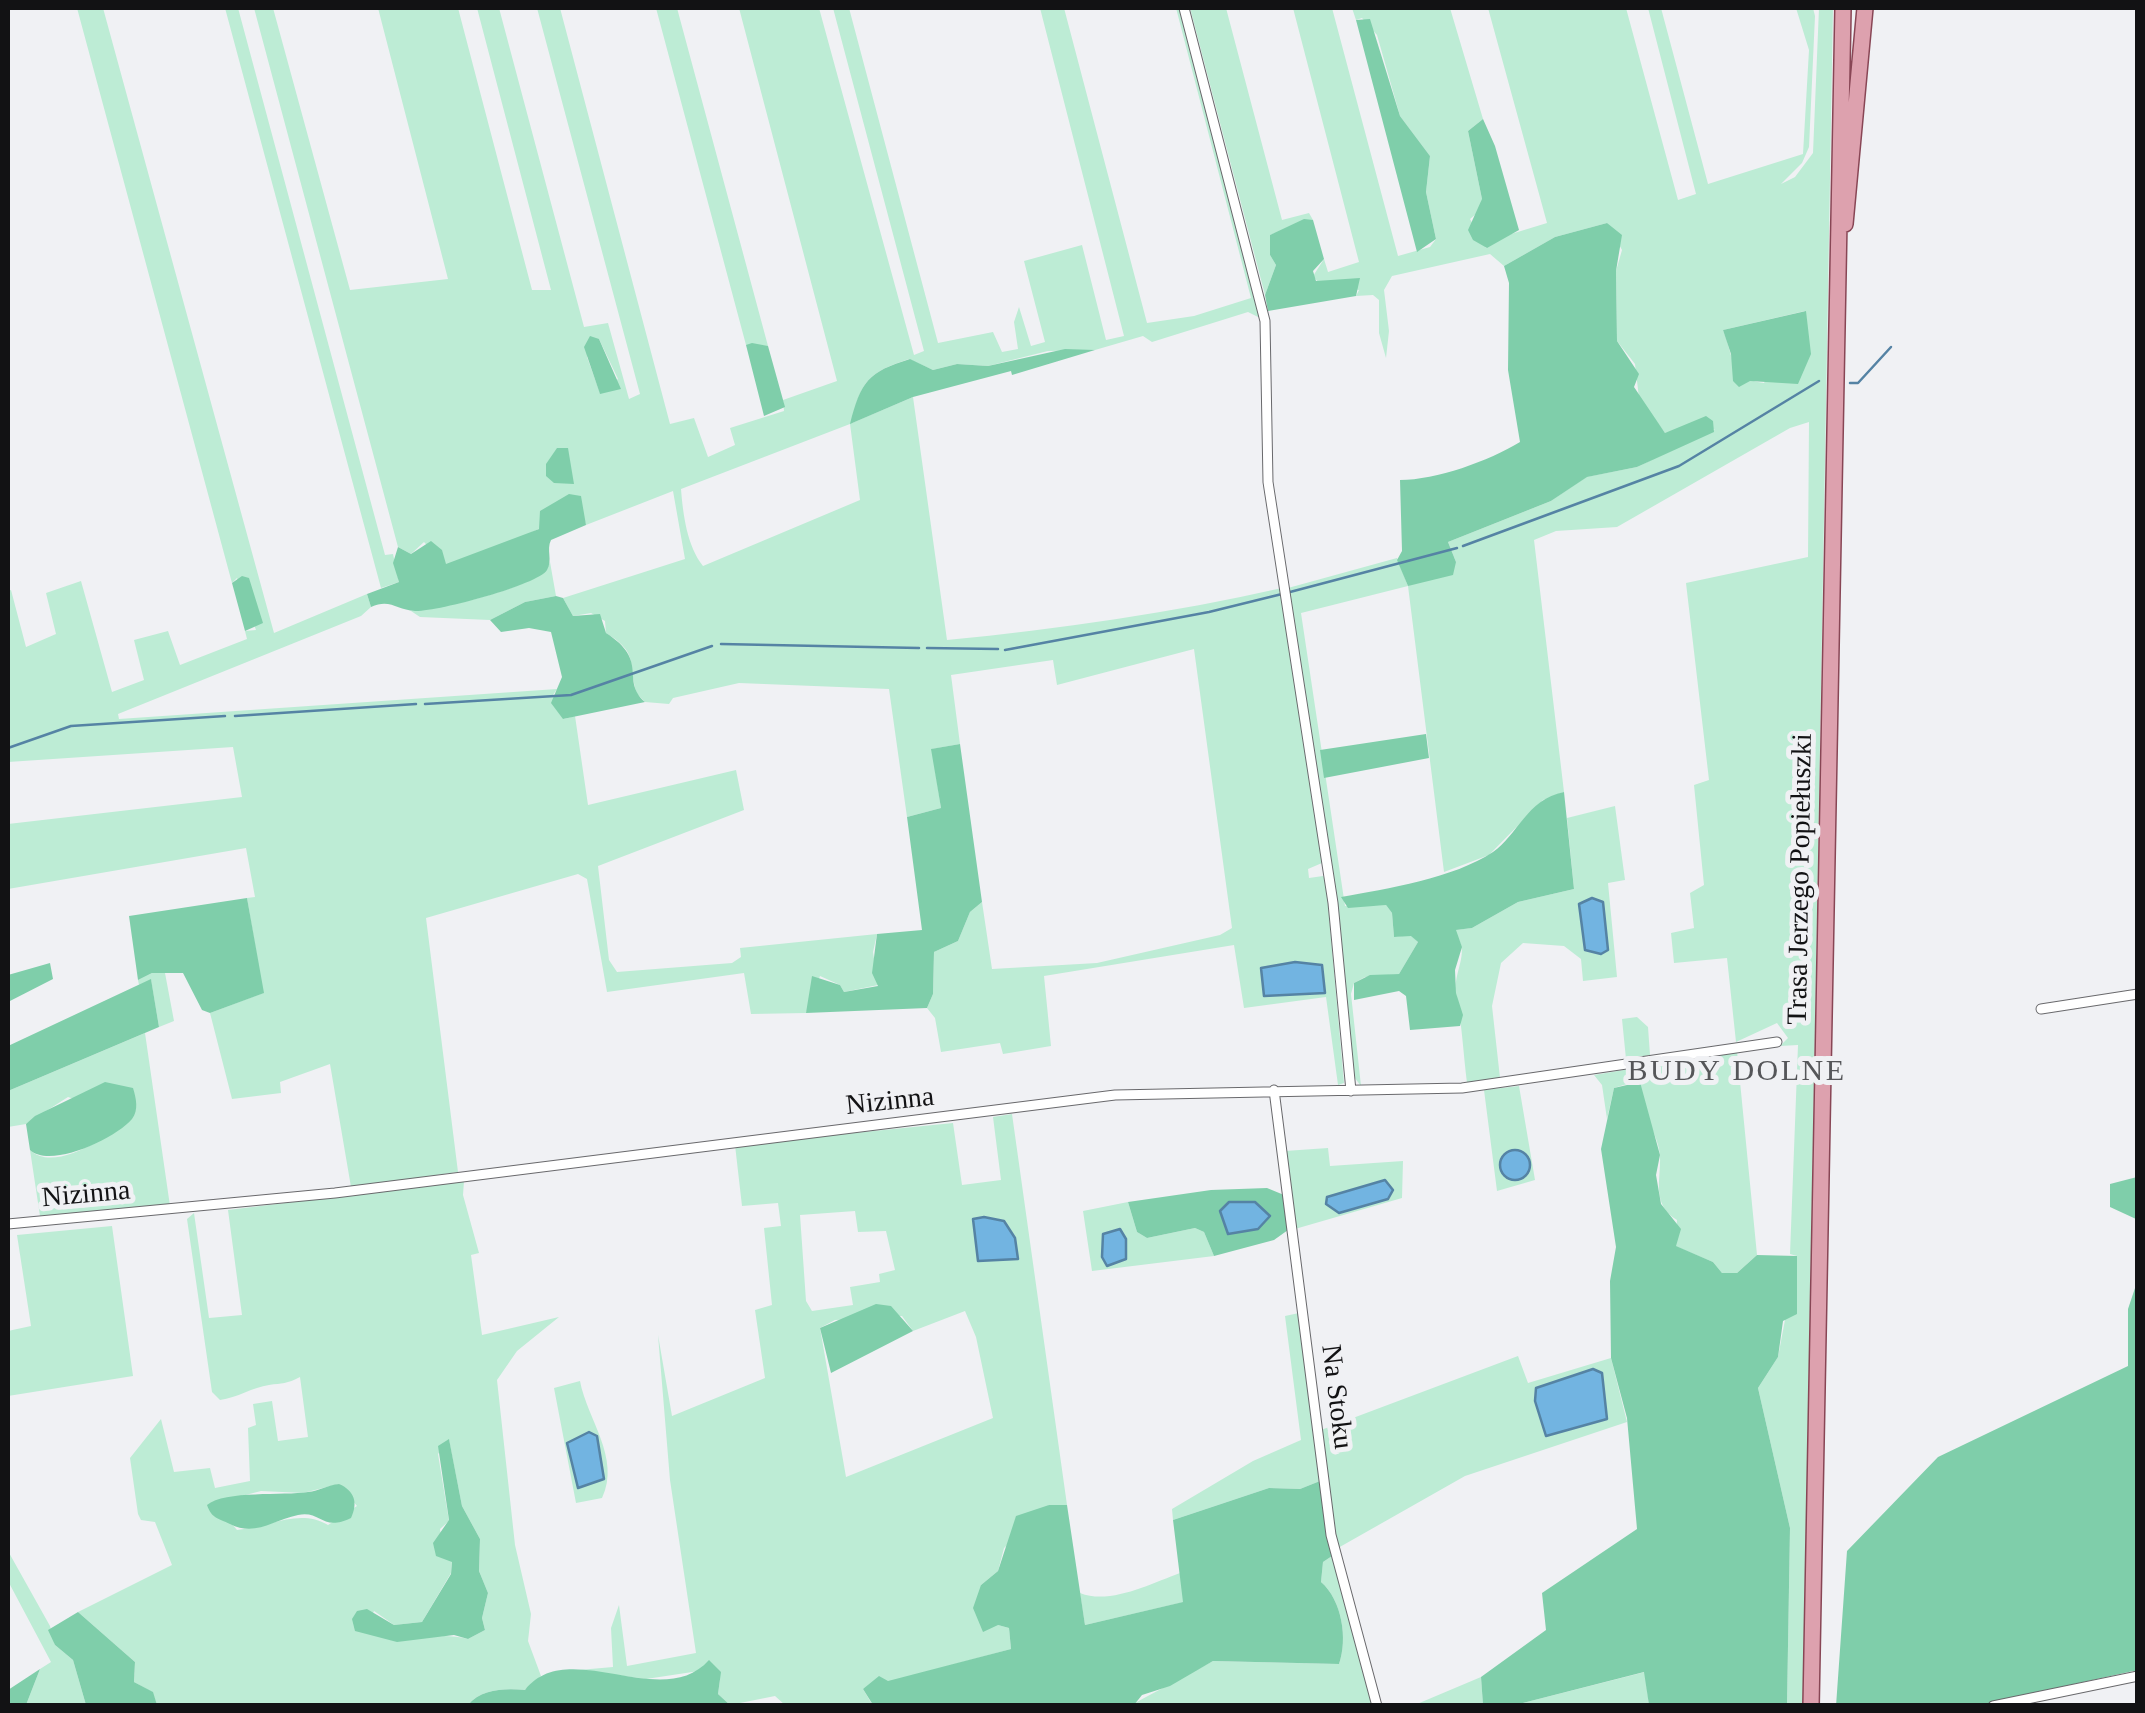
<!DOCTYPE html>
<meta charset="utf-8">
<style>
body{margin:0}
#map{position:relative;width:2145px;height:1713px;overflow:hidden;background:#f0f1f4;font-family:Georgia,serif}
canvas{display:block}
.frame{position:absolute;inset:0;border:10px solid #121214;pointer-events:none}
</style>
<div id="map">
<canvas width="2145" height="1713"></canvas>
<div class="frame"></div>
</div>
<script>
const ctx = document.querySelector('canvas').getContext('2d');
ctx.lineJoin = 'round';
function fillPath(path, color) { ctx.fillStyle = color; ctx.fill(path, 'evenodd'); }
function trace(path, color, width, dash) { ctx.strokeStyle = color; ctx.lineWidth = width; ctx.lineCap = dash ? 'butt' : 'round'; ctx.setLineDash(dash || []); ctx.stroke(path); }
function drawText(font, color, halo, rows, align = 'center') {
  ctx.font = font + ' Georgia,serif'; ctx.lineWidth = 10; ctx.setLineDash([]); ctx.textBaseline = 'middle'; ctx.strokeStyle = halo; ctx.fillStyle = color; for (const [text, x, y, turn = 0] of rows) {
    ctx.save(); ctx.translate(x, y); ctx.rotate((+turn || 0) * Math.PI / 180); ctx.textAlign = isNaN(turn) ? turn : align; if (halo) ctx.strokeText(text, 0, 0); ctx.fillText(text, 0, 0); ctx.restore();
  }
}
const green = new Path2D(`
 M77,8H103L274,633L367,594L371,607L361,616L118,714L119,719L557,689L553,695L564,719L575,716L588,805L736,770L744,810L598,866L609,960L617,972L732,963L741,957L740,948L877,934L873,952L878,985L844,992L840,985L820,976L806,1013L751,1014L744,973L607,992L587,879L578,874L426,918L458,1172L351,1187L330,1064L280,1082L281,1093L232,1099L210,1013L263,993L247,898L255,897L246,848L8,889V824L242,797L233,747L8,762V591L11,590L26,647L56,634L46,593L81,581L112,692L144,680L134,640L168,631L180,665L247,639L245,631L256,630L237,578L232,583Z
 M225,8H238L385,555L393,554L399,582L381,588Z
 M254,8H273L350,290L448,279L378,8H458L532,290H551L477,8H499L584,327L608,323L629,399L640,394L537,8H560L670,424L694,418L708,457L735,445L730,428L784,411L783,400L837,381L739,8H819L914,355L924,351L833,8H849L938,343L993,332L1002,352L1018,349L1014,322L1019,307L1031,346L1045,342L1024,261L1082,245L1106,340L1124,336L1040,8H1064L1147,323L1194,316L1251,298L1176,8H1182L1262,319L1248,312L1152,342L1143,336L1095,350L1048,351L988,366L957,364L933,370L909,359C869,372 860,381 852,423L913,397L947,640C1060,629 1171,613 1282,588L1322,863L1308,869L1309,878L1323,876L1326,881L1344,1083L1338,1085L1326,997L1244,1008L1234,945L1044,976L1051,1046L1003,1054L1000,1043L941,1052L935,1018L927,1008L933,994L934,952L958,941L970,912L982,902L992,969L1097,963L1220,935L1232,928L1194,649L1057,685L1053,660L951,675L960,744L932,749L941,808L907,817L889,689L739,683L673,698L669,704L645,702L637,694C627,662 640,654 606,633L605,621L591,613L573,616L563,598L685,559L673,491L586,525L581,508L510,543L445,565L424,542L411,554L398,547ZM599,339L618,379L600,393L587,357ZM850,424L860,500L703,566C687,546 683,514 681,489Z
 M656,8H677L768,346L746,345Z
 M1190,8H1226L1282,220L1309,213L1313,220L1270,235V255L1276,265L1265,295Z
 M1293,8H1332L1398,256L1430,247L1436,239L1426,192L1430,156L1400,116L1377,35L1362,18L1356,20L1352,8H1450L1483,119L1468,131L1482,199L1481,210L1470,219L1486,248L1498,238L1547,223L1488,8H1626L1678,200L1696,194L1648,8H1661L1708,184L1803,154L1809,50L1796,8H1813L1815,16L1809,147L1802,163L1781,184L1795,177L1813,153L1819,8H1833L1803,1705H1787L1790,1528L1758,1388L1778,1357L1797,1256L1790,1254L1798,1045L1780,1046L1788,1038L1777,1023L1736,1042L1727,958L1674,963L1671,933L1694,928L1690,893L1704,885L1694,785L1709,780L1686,583L1808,557L1809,422L1790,428L1617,527L1556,531L1534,540L1564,792L1543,800L1489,855L1444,872L1408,586L1301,613L1345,906L1386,905L1392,913L1394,937L1411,935L1418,942L1399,974L1365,977L1354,983L1351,994L1361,1086L1354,1077L1288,588L1397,558L1408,586L1456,562L1448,542L1551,501L1586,477L1637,467L1715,429L1665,433L1639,398L1635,364L1617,341L1616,271L1622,250L1607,223L1555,237L1504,266L1490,254L1392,276L1384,290L1389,331L1386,358L1379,333V300L1373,295L1356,296L1359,290L1318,282L1313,276L1324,259L1328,272L1359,262ZM1805,311L1764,383C1729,379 1734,356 1723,330Z
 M550,562L556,596L525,602L490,620L420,617L411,611C439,609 542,588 550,562Z
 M1615,806L1625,880L1608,883L1617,977L1583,981L1581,959L1564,946L1523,943L1501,963L1492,1006L1500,1078L1467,1083C1463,1052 1462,1023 1456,994C1453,977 1465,959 1461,945C1460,940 1456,936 1455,930L1472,928L1518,902L1574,889L1567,818Z
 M152,973H165L174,1021L159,1027L151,980L139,985L138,980Z
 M1637,1017L1648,1027L1650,1055L1626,1059L1622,1019Z
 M145,1033L170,1206L40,1216L30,1150C55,1174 110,1135 132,1118L68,1097L26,1124L8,1127V1091Z
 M1737,1051L1757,1255L1737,1273H1722L1713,1262L1675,1246L1677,1220C1651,1204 1661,1181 1660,1156C1659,1135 1638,1103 1630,1083L1614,1088L1607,1119L1602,1085L1594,1075Z
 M1519,1086L1535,1180L1497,1191L1484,1090Z
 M1012,1114L1067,1505H1049L1004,1548L998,1571L981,1585L998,1625L1009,1628L1011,1649L863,1689L873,1706L785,1705L775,1696L730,1705L718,1694L720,1679L699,1671L646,1679L579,1670L613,1667L611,1628L619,1605L627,1666L696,1653L670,1480L658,1335L672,1416L765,1378L755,1310L772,1305L764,1228L781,1226L778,1203L742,1206L735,1145L953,1123L962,1185L1001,1180L993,1117ZM855,1211L858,1232L886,1231L895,1270L879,1274L880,1282L850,1287L853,1305L812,1311L806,1301L800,1215ZM965,1311L976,1337L993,1418L846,1477L820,1328L835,1320L902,1316L913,1331Z
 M1328,1148L1330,1166L1403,1161L1402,1198L1295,1229L1285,1151Z
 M464,1181L463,1195L479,1253L471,1255L482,1335L559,1317L517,1351L497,1380L515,1545L531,1614L528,1641L541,1676L525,1690C505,1688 481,1689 468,1705H157L152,1692L134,1682L135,1662L78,1612L172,1565L155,1522L141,1520L138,1514L130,1458L161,1419L174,1472L210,1468L215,1488L250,1481L248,1428L256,1425L253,1404L272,1401L278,1441L308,1437L300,1377C287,1384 282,1383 269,1385C253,1387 237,1398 220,1400L212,1392L187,1219L194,1213L209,1318L242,1315L228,1210ZM449,1440L462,1506L480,1539L479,1571L488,1593L482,1618L485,1630L468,1639C433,1629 400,1648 364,1631L374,1611L394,1625L422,1622L451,1573L452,1561L444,1558L440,1529L449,1521L438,1454ZM339,1484L357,1506L328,1525C299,1508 270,1527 237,1530L232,1524L230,1499L261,1491L303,1493Z
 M1128,1202L1137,1232L1147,1238L1195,1228L1204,1232L1214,1256L1092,1271L1083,1211Z
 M112,1226L133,1376L8,1396V1331L31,1326L17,1235Z
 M1299,1313L1320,1481L1300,1489L1269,1488L1173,1520L1172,1509L1253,1461L1301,1440L1285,1316Z
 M1518,1356L1528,1383L1611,1358L1627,1422L1465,1476L1338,1548L1321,1430Z
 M580,1381C587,1419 621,1458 602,1498L576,1503L554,1388Z
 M8,1551L50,1626L55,1645L73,1660L86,1705H26L40,1669L51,1662L8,1581Z
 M1332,1556L1373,1705L1133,1704L1213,1661L1339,1664C1348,1639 1342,1600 1321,1582L1323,1562Z
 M1180,1573L1184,1602L1085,1625L1080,1593C1110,1605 1150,1584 1180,1573Z
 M1645,1672L1649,1705H1515Z
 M1481,1677L1483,1705L1417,1706V1704Z`);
const forest = new Path2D(`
 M1370,19L1400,116L1430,156L1426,192L1436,239L1417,252L1356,20Z
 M1483,119L1495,146L1519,230L1487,248L1473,240L1468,230L1482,199L1468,131Z
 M1304,219L1313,220L1324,259L1313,271L1316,281L1360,278L1356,296L1268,311L1265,295L1276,265L1270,255V235Z
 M1607,223L1622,235L1616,271L1617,341L1639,374L1634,387L1665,433L1706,416L1713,421L1714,432L1637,467L1587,477L1551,501L1448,542L1456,562L1453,575L1408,586L1397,560L1402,551L1400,480C1436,480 1489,461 1520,442L1508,370L1509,283L1504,266L1555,237Z
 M1806,311L1811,354L1798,384L1750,381L1739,387L1733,381L1731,354L1723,330Z
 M590,336L599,339L621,389L600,394L584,347Z
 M752,343L768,346L785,407L764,416L746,345Z
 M1065,349L1095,350L1012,375L1011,371L913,397L850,424C861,381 868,372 910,359L933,370L957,364L988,366Z
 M557,448H568L574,484L554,483L546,476V464Z
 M569,494L581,496L586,525L551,540C546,550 553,560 547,570C538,585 436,612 415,611C397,610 390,598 371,607L367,594L399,582L393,563L398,547L411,554L431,541L442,550L446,564L539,529L540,511Z
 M242,576L249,578L263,623L245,631L232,583Z
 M556,596L563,598L573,616L600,614L606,633C650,661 620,680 645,702L563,719L551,703L562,677L551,632L529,628L501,632L490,620L525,602Z
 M1426,734L1429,758L1324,778L1320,750Z
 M960,744L982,902L970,912L958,941L934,952L933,994L927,1008L806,1013L812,976L840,985L844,992L878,986L872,973L877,934L922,930L907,817L941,808L931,749Z
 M1564,792L1574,889L1518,902L1472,928L1456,930L1462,947L1455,970L1456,993L1463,1015L1460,1026L1410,1030L1406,996L1399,991L1354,1000V983L1370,975L1399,974L1418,942L1411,936L1394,937L1392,913L1386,905L1348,908L1341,897C1387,889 1454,878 1493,852C1517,836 1527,799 1564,792Z
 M247,898L264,993L210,1013L202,1010L183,973H152L138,980L129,916Z
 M50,963L53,979L8,1002V975Z
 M151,979L159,1027L8,1091V1046Z
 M105,1082L133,1088C136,1098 139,1110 132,1119C115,1139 50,1169 30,1150L26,1124L35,1116Z
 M1640,1082L1660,1155L1656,1175L1661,1204L1681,1229L1676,1246L1713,1262L1722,1273H1737L1757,1255L1797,1256V1314L1783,1321L1778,1357L1758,1388L1790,1528L1787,1705H1649L1644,1672L1515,1705H1483L1481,1677L1546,1630L1542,1593L1637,1529L1627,1418L1611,1358L1610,1281L1616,1247L1601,1149L1614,1088Z
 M2137,1177H2138L2137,1233L2136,1219L2110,1207V1184Z
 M1267,1188L1284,1195L1288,1230L1274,1240L1214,1256L1204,1232L1195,1228L1147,1238L1137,1232L1128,1202L1211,1190Z
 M2137,1282V1674L2133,1671L1980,1705L1836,1706L1847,1551L1938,1457L2128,1366V1309Z
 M876,1304L891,1306L913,1331L831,1373L820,1328Z
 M449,1439L462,1506L480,1539L479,1571L488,1593L482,1618L485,1630L468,1639L454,1635L397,1642L355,1631L352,1619L357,1611L367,1609L394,1625L422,1622L451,1574L452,1562L436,1556L433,1543L449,1520L438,1446Z
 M1320,1481L1332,1556L1323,1562L1321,1582C1342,1600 1348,1639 1339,1664L1213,1661L1170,1686L1142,1695L1134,1705H873L863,1689L879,1676L888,1681L1011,1649L1009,1628L998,1625L983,1632L973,1608L981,1585L998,1571L1016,1516L1049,1505H1067L1085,1625L1183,1602L1173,1520L1269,1488L1300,1489Z
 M339,1484C355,1491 358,1503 351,1518C322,1532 321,1510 298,1515C273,1520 255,1537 230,1524C218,1518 212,1519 207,1505C225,1490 284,1496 308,1492C319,1491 328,1485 339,1484Z
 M78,1612L135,1662L134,1682L153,1692L157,1705H86L73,1660L55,1645L48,1630Z
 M709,1660L721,1672L718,1694L730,1705H468C481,1689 505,1688 525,1690C568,1635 662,1713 709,1660Z
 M40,1669L26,1705H8V1690Z`);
const water = new Path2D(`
 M1592,898L1603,902L1608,950L1601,954L1585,950L1579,904Z
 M1295,962L1322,965L1325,993L1264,996L1261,968Z
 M1500 1165a15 15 0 1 1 30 0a15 15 0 1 1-30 0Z
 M1385,1180L1393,1190L1388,1199L1339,1213L1326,1204L1327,1197Z
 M1229,1202H1255L1270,1216L1258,1229L1228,1234L1220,1211Z
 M984,1217L1004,1221L1015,1238L1018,1259L978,1261L973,1219Z
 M1120,1229L1126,1239V1259L1107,1266L1102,1257L1103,1234Z
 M1593,1369L1602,1373L1607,1419L1546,1436L1535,1401L1536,1388Z
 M589,1432L597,1436L604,1479L578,1488L567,1443Z`);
const stream = new Path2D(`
 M1850,383H1858L1891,347
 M1463,546L1679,466L1819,381
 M1290,592L1457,548
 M721,644L919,648
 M927,648L998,649
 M1005,650L1209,612L1282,594
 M425,704L571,695L712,646
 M235,716L416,704
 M8,748L71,726L225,716`);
const street = new Path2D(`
 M1184,8L1265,321L1268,482L1333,903L1351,1091
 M2041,1009L2138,994
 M1274,1090L1331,1535L1377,1706
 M8,1224L335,1193L1115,1095L1462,1088L1777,1042
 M1993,1706L2138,1676`);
const primary = new Path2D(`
 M1845,224L1865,8
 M1811,1706L1843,8`);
const streetNames = [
 ["Trasa Jerzego Popiełuszki",1801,879,-89],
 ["Nizinna",890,1102,-6],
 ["Nizinna",86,1195,-5],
 ["Na Stoku",1336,1397,83]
];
const neighbourhoodNames = [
 ["BUDY DOLNE",1737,1072]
];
fillPath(green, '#bdecd5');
fillPath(forest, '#7fceaa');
fillPath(water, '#72b4e1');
trace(water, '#5583a4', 2.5);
trace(stream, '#5583a4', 2.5);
trace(street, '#69696c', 11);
trace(primary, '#884655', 18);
trace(street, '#fff', 9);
trace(primary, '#dda1ae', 15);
drawText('28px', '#121214', '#f0f1f4', streetNames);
ctx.letterSpacing = '2.5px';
drawText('30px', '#555659', '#f0f1f4', neighbourhoodNames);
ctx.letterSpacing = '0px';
</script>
